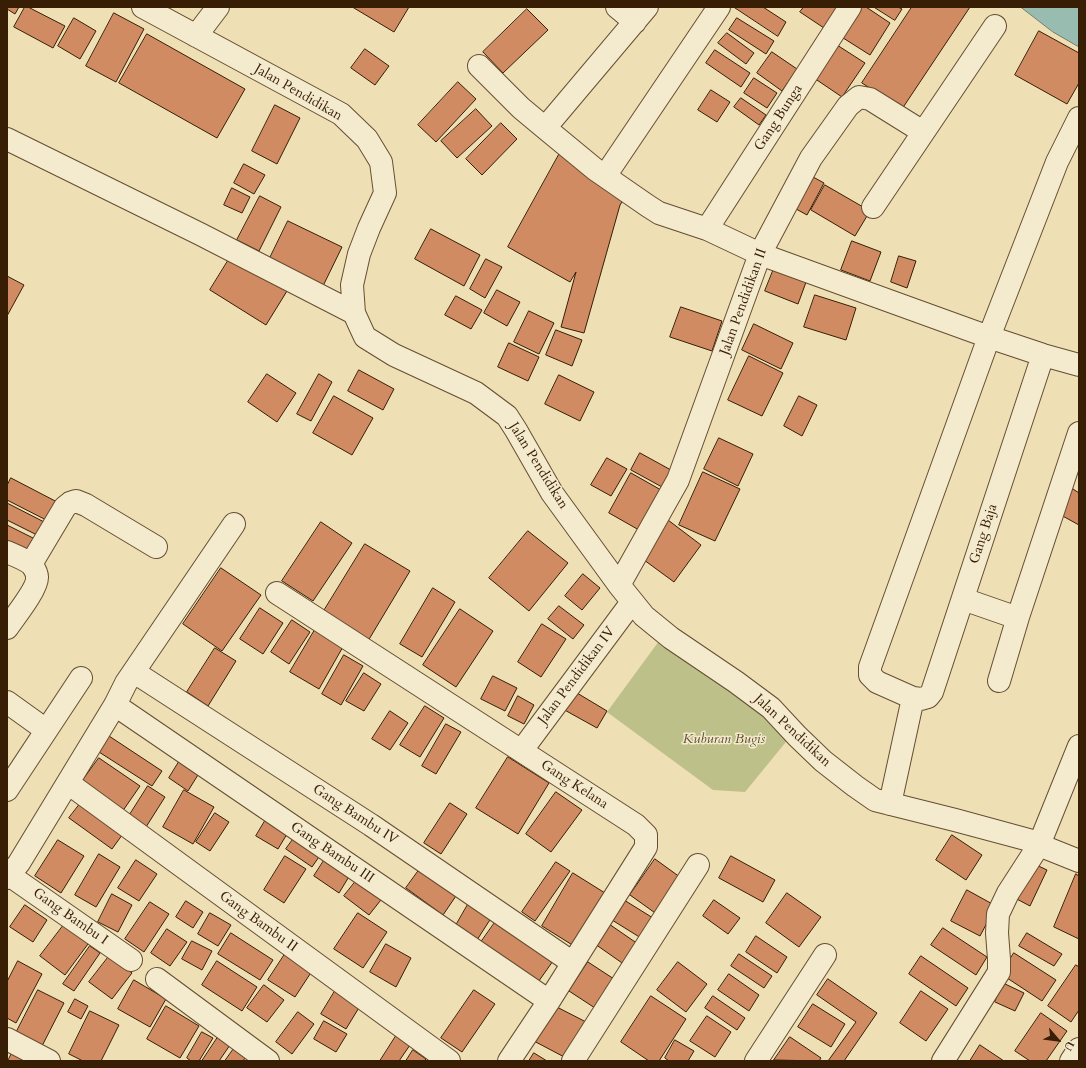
<!DOCTYPE html>
<style>
body{margin:0}
#map{position:relative;width:1086px;height:1068px;overflow:hidden;background:#eedfb4;font-family:Cardo,serif}
canvas{display:block}
.frame{position:absolute;inset:0;border:8px solid #371e05;pointer-events:none}
.north{position:absolute;left:1038px;top:1020px;width:40px;height:40px;-webkit-text-stroke:3px #f4eace;paint-order:stroke;rotate:118deg;font-size:11px;font-weight:700;line-height:16px;text-align:center;color:#371e05}
.north::after{content:'';display:block;margin:auto;width:14px;height:18px;background:#371e05;clip-path:polygon(50% 0,100% 100%,50% 72%,0 100%)}
</style>
<div id="map">
<canvas width="1086" height="1068"></canvas>
<div class="frame"></div>
<div class="north">U</div>
</div>
<script>
const ctx = document.querySelector('canvas').getContext('2d');
ctx.lineJoin = 'round';
function fillPath(path, color) { ctx.fillStyle = color; ctx.fill(path, 'evenodd'); }
function trace(path, color, width, dash) { ctx.strokeStyle = color; ctx.lineWidth = width; ctx.lineCap = dash ? 'butt' : 'round'; ctx.setLineDash(dash || []); ctx.stroke(path); }
function drawText(font, color, halo, rows, align = 'center') {
  ctx.font = font + ' Cardo,serif'; ctx.lineWidth = 3; ctx.setLineDash([]); ctx.textBaseline = 'middle'; ctx.strokeStyle = halo; ctx.fillStyle = color; for (const [text, x, y, turn = 0] of rows) {
    ctx.save(); ctx.translate(x, y); ctx.rotate((+turn || 0) * Math.PI / 180); ctx.textAlign = isNaN(turn) ? turn : align; if (halo) ctx.strokeText(text, 0, 0); ctx.fillText(text, 0, 0); ctx.restore();
  }
}
const green = new Path2D(`
 M659,641L761,708L790,737L745,792L713,790L607,712Z`);
const water = new Path2D(`
 M1021,7H1079V47L1053,32Z`);
const building = new Path2D(`
 M7,7H19L15,14L7,9Z
 M25,7H28L65,26L53,48L14,27Z
 M355,7H409L394,32L354,8Z
 M734,7H763L786,22L778,36Z
 M804,7H839L824,28L800,12Z
 M858,7H866L890,23L870,55L840,36Z
 M874,7H898L902,9L895,20Z
 M912,7H970L902,109L862,83Z
 M527,9L548,30L503,73L483,52Z
 M114,13L144,29L116,82L86,66Z
 M74,18L96,31L80,59L58,46Z
 M737,18L774,41L766,54L729,30Z
 M1039,31L1079,53V83L1067,104L1015,75Z
 M727,33L754,53L746,64L718,43Z
 M147,34L245,89L217,138L119,83Z
 M837,45L865,63L842,97L814,78Z
 M365,49L389,66L375,85L351,68Z
 M715,50L750,73L741,87L706,63Z
 M772,52L797,69L782,91L757,73Z
 M754,78L777,93L767,108L744,93Z
 M458,82L476,99L436,142L418,125Z
 M711,90L730,102L717,122L698,110Z
 M741,98L766,115L759,125L734,107Z
 M275,105L300,118L277,164L252,151Z
 M476,109L492,126L457,158L441,141Z
 M501,123L517,139L482,175L466,159Z
 M561,151L624,199L620,205L584,333L561,327L576,272L570,282L508,247Z
 M244,164L265,175L254,194L234,183Z
 M804,172L824,183L807,215L787,204Z
 M825,185L870,211L855,236L811,210Z
 M232,188L250,197L242,213L224,205Z
 M260,196L281,207L259,251L237,240Z
 M288,221L342,247L323,286L269,260Z
 M431,229L480,255L464,286L415,259Z
 M852,241L881,252L870,281L841,270Z
 M231,256L287,291L266,325L210,290Z
 M899,256L916,261L907,288L891,282Z
 M486,259L502,267L485,298L470,289Z
 M777,261L809,274L798,304L765,291Z
 M7,276L24,285L7,316Z
 M497,290L520,302L507,326L484,313Z
 M815,295L856,308L846,340L804,327Z
 M456,296L482,310L471,329L445,315Z
 M681,307L722,321L712,351L670,337Z
 M529,311L554,323L539,354L514,342Z
 M754,324L793,343L781,369L742,350Z
 M556,330L582,340L572,366L546,355Z
 M509,343L539,357L528,381L498,367Z
 M749,356L783,373L762,416L728,400Z
 M359,370L394,389L383,410L348,391Z
 M267,374L296,393L277,422L248,402Z
 M319,374L332,382L311,421L297,414Z
 M559,375L594,392L580,421L545,404Z
 M334,396L373,418L352,455L313,433Z
 M799,396L817,405L802,436L784,426Z
 M719,438L753,454L738,486L704,469Z
 M640,453L671,470L662,487L631,470Z
 M607,458L627,469L611,496L591,485Z
 M703,472L740,489L715,541L679,525Z
 M631,473L661,490L639,530L609,513Z
 M11,478L61,504L54,524L7,500V486Z
 M1073,489L1079,493V525L1059,514Z
 M7,503L52,526L45,539L7,520Z
 M668,520L701,545L674,582L640,557Z
 M321,522L352,543L313,601L282,581Z
 M7,525L37,540L30,553L7,542Z
 M528,531L568,563L529,611L489,578Z
 M365,544L410,571L368,641L322,614Z
 M221,568L261,595L222,651L183,624Z
 M583,574L600,588L582,610L565,596Z
 M433,588L455,602L422,657L400,644Z
 M559,606L584,625L573,639L548,619Z
 M260,608L283,623L263,654L240,639Z
 M460,609L493,631L456,687L423,665Z
 M292,620L310,632L289,664L271,652Z
 M542,624L566,639L541,677L518,662Z
 M316,628L344,645L319,689L290,672Z
 M215,648L236,661L208,706L187,692Z
 M344,655L363,666L341,705L322,694Z
 M364,673L381,684L364,711L346,701Z
 M493,676L517,688L505,711L481,699Z
 M572,690L607,711L597,728L561,708Z
 M518,696L534,705L524,724L508,716Z
 M425,706L444,718L420,757L400,745Z
 M390,711L408,723L390,750L372,739Z
 M446,724L461,732L436,774L422,766Z
 M109,736L162,771L152,786L99,752Z
 M182,757L201,770L188,791L169,778Z
 M508,757L549,783L518,834L476,808Z
 M99,758L140,786L122,812L81,783Z
 M148,786L165,797L146,827L129,816Z
 M184,790L214,807L193,844L163,827Z
 M556,792L582,810L551,852L526,834Z
 M83,800L125,831L112,849L69,818Z
 M450,803L467,814L441,854L424,843Z
 M215,813L229,822L210,851L196,842Z
 M268,816L290,829L278,849L256,836Z
 M297,834L323,851L312,867L286,849Z
 M952,835L982,855L966,880L936,860Z
 M58,840L84,856L61,893L35,876Z
 M99,854L120,867L96,907L75,895Z
 M285,856L306,869L284,903L264,890Z
 M731,856L775,880L763,902L719,878Z
 M325,859L350,875L339,893L314,876Z
 M655,859L684,880L658,915L630,895Z
 M136,860L157,874L139,901L118,888Z
 M556,862L570,871L535,921L522,912Z
 M1030,862L1047,870L1030,906L1013,897Z
 M422,866L458,893L443,915L406,888Z
 M573,873L605,893L574,946L542,926Z
 M1076,874L1079,876V939L1054,927Z
 M360,876L384,896L369,915L344,896Z
 M967,890L996,906L980,936L951,921Z
 M787,893L821,917L799,947L766,923Z
 M112,894L132,905L118,932L98,922Z
 M624,900L653,918L641,938L612,920Z
 M714,900L740,918L728,934L703,916Z
 M186,901L203,912L193,928L176,917Z
 M470,901L493,915L477,940L455,927Z
 M150,902L169,914L144,952L125,939Z
 M25,905L47,920L33,942L10,927Z
 M210,913L231,925L218,946L198,934Z
 M358,913L387,932L363,968L334,949Z
 M496,921L553,961L536,985L479,945Z
 M66,922L91,940L65,975L40,956Z
 M609,924L638,944L625,965L595,944Z
 M943,928L987,957L976,975L931,945Z
 M167,929L187,942L170,966L151,953Z
 M231,933L273,960L260,980L218,954Z
 M1027,933L1062,954L1054,966L1019,946Z
 M756,936L787,957L777,973L746,952Z
 M192,941L212,951L202,970L182,959Z
 M386,944L411,958L396,987L370,972Z
 M90,946L100,953L74,991L63,984Z
 M1014,953L1056,980L1042,1001L1001,974Z
 M285,954L312,971L295,997L268,980Z
 M739,954L772,976L764,988L731,966Z
 M110,955L132,973L112,999L89,982Z
 M921,956L968,988L956,1006L909,974Z
 M18,961L42,974L16,1023L7,1018V982Z
 M217,961L257,987L242,1011L202,985Z
 M588,962L614,979L595,1008L569,991Z
 M678,962L707,984L686,1012L657,990Z
 M1076,965L1079,967V1010L1071,1022L1048,1006Z
 M729,974L759,995L749,1011L718,990Z
 M828,979L877,1013L844,1061H828L856,1022L817,995Z
 M134,980L166,999L150,1027L118,1009Z
 M1003,983L1024,993L1015,1011L995,1002Z
 M264,985L284,1000L267,1022L247,1008Z
 M38,990L64,1003L42,1046L16,1033Z
 M474,990L495,1004L462,1052L441,1038Z
 M335,991L360,1006L346,1029L321,1014Z
 M921,991L948,1009L926,1041L900,1023Z
 M651,996L686,1019L659,1061H649L621,1042Z
 M713,996L745,1018L737,1030L705,1008Z
 M75,999L88,1006L81,1019L68,1012Z
 M551,1004L588,1023L568,1059L532,1040Z
 M813,1004L845,1024L831,1047L798,1027Z
 M166,1006L199,1026L180,1058L147,1039Z
 M90,1011L119,1025L101,1061H83L69,1054Z
 M298,1012L314,1024L292,1054L276,1042Z
 M1041,1013L1067,1031L1046,1061H1030L1015,1051Z
 M707,1016L731,1032L715,1057L690,1041Z
 M324,1021L347,1034L336,1052L314,1039Z
 M202,1032L213,1038L199,1061H191L187,1058Z
 M396,1036L410,1045L399,1061H380Z
 M218,1037L230,1045L219,1061H202Z
 M790,1037L821,1058L819,1061L774,1060Z
 M675,1040L694,1051L688,1061H669L665,1058Z
 M980,1045L1004,1061H970Z
 M235,1047L247,1055L243,1061H225Z
 M413,1050L426,1059L424,1061H406Z
 M12,1053L27,1061H8Z
 M534,1053L547,1061H529Z`);
const street = new Path2D(`
 M143,7L341,114L367,139L381,162L385,193L369,228L359,254L352,285L354,313L365,337L394,355L476,393L507,416L516,430L552,493L619,585L644,616L671,638L736,682L771,708L797,736L823,761L855,786L875,800L955,820L1029,840L1039,845L1079,861
 M617,7L635,22
 M196,36L218,7
 M479,66L521,108L545,128L596,170L648,206L659,213L707,229L760,254L848,286L989,337L1043,355L1079,365
 M545,128L647,7
 M7,139L200,234L354,313
 M605,176L719,7
 M873,207L995,26
 M707,229L850,7
 M1043,355L932,692L928,697L921,699L913,698L877,682L870,675V667L989,337L1057,162L1079,118
 M7,552C14,555 27,560 32,565C34,568 37,573 37,577C38,588 14,618 7,628
 M31,564L65,507L70,503L76,501L86,505L156,547
 M619,585L678,480L760,254L811,158L848,106L859,97L870,99L923,132
 M277,593L636,825L646,835V847L549,1001L509,1061
 M963,599L1009,615L1018,617
 M134,672L371,825L573,963
 M999,681L1018,617L1079,433
 M7,702L46,730
 M115,705L549,1001
 M522,750L632,602
 M68,783L449,1061
 M7,790L81,678
 M890,804L913,698
 M9,875L131,960
 M7,878L19,863L115,705L126,683L234,524
 M157,979L268,1061
 M7,1039L49,1061
 M573,1061L698,865
 M756,1061L825,955
 M943,1061L999,972V959L997,933L998,914L1008,893L1039,845L1079,746
 M1071,1061L1079,1049`);
const streetNames = [
 ["Jalan Pendidikan",298,93,30],
 ["Gang Bunga",779,118,-57],
 ["Jalan Pendidikan II",744,302,-70],
 ["Jalan Pendidikan",538,466,58],
 ["Gang Baja",984,534,-72],
 ["Jalan Pendidikan IV",577,676,-53],
 ["Jalan Pendidikan",792,731,43],
 ["Gang Kelana",574,785,33],
 ["Gang Bambu IV",355,815,33],
 ["Gang Bambu III",332,853,34],
 ["Gang Bambu I",70,917,35],
 ["Gang Bambu II",258,922,36]
];
const parkNames = [
 ["Kuburan Bugis",724,740]
];
fillPath(green, '#bec089');
fillPath(water, '#99bcb0');
trace(water, '#727d6c', 1);
fillPath(building, '#d08b63');
trace(building, '#371e05', 1);
trace(street, '#654e31', 24);
trace(street, '#f4eace', 22);
drawText('14px', '#371e05', '#f4eace', streetNames);
drawText('italic 14px', '#604f2d', '#f4eace', parkNames);
</script>
